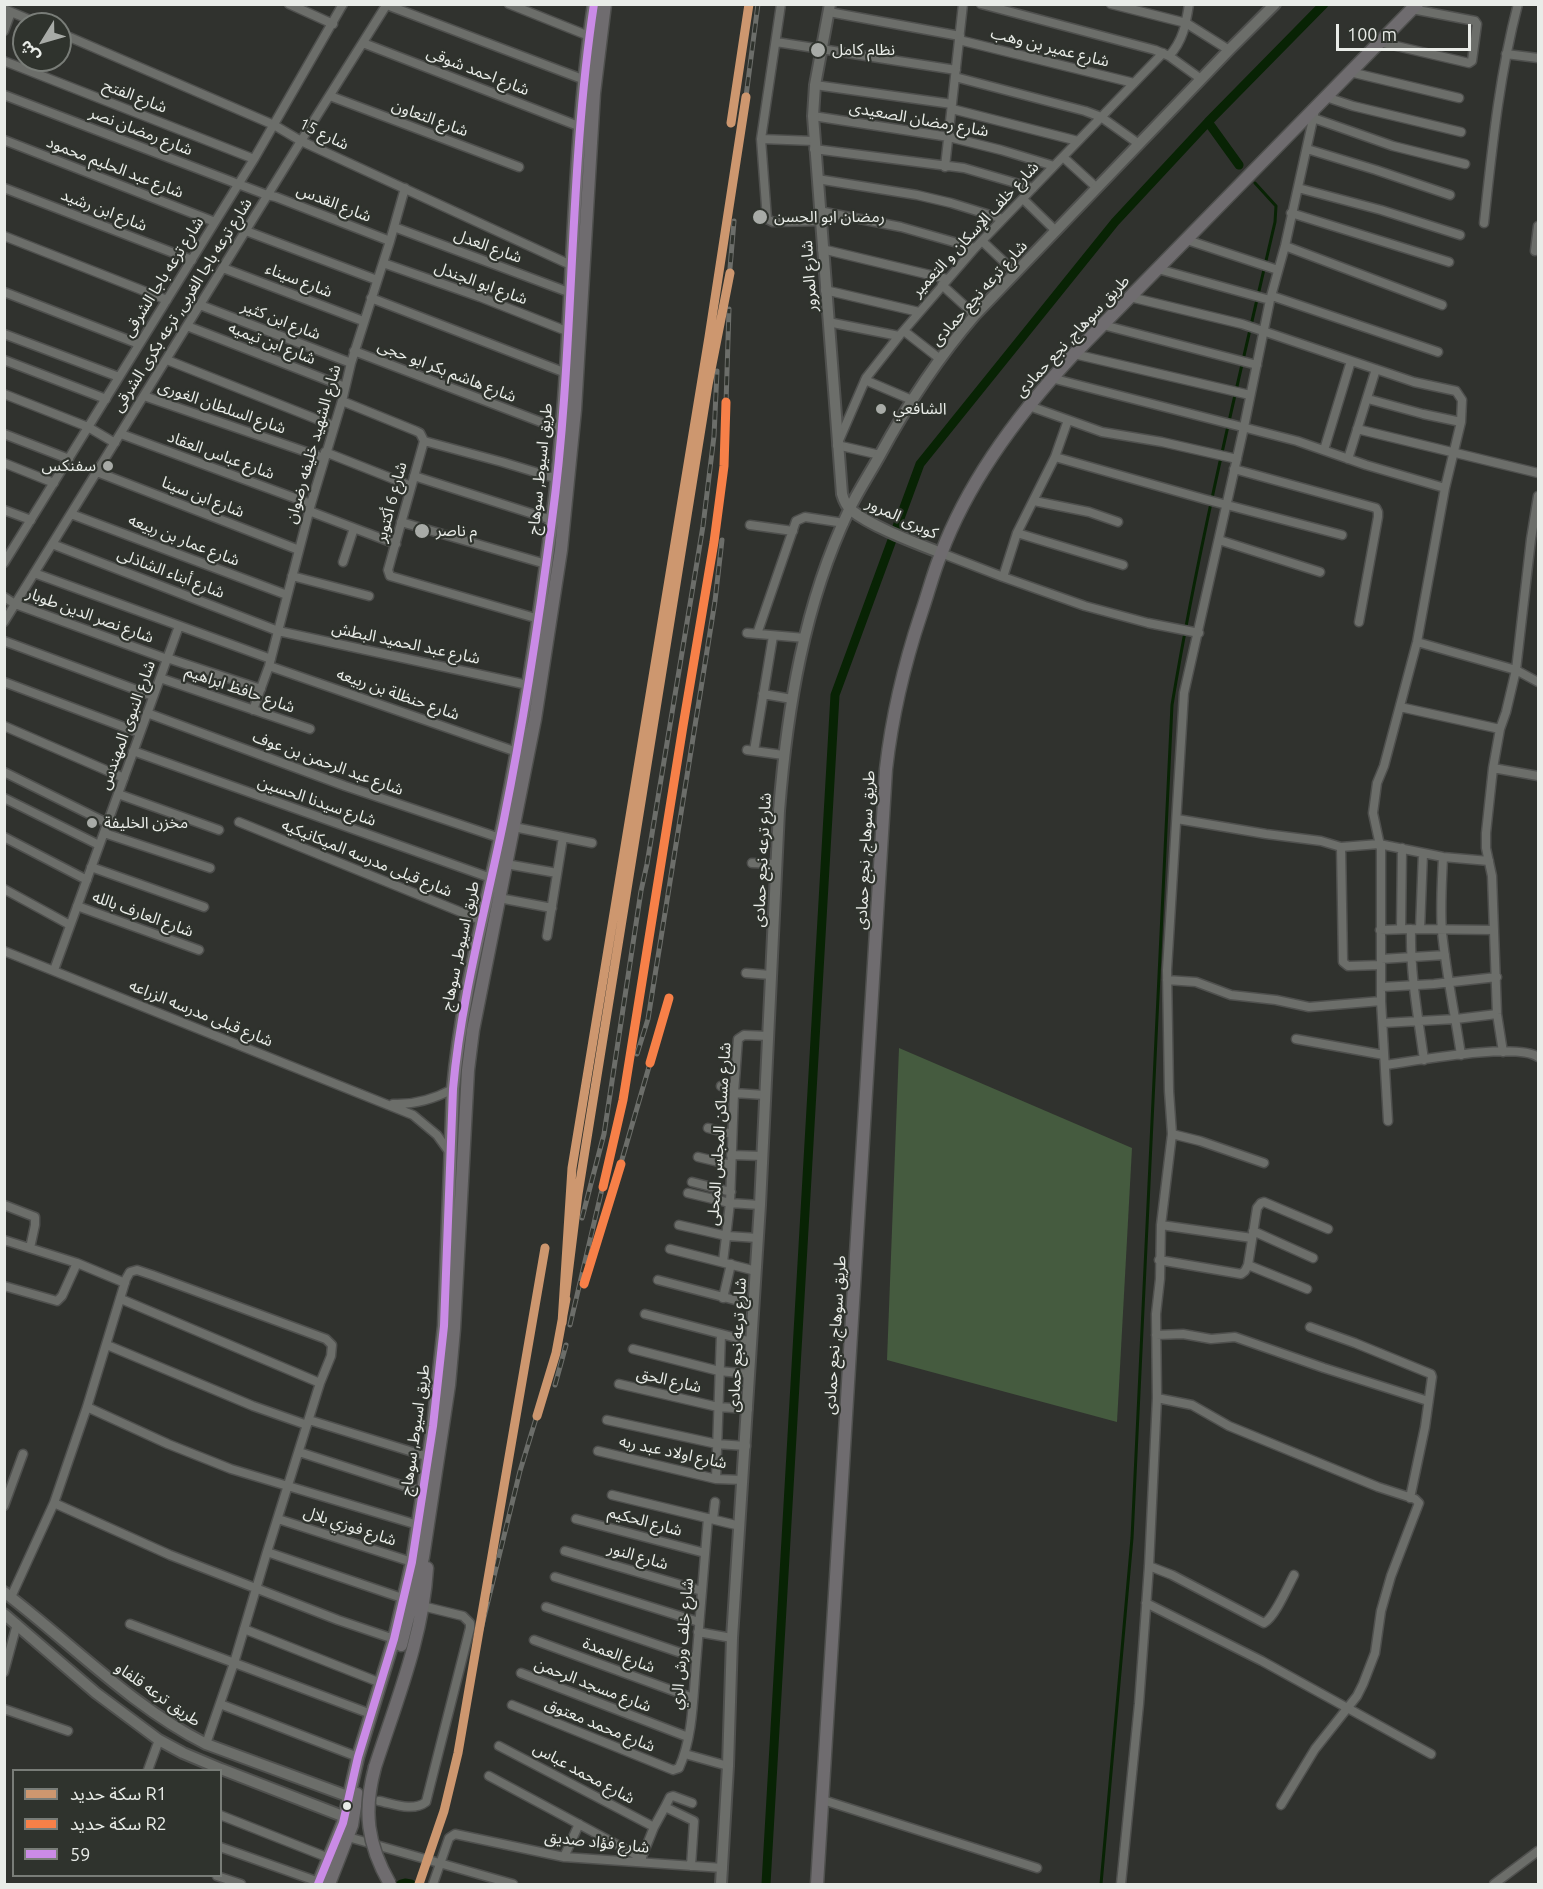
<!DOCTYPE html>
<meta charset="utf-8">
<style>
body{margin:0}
#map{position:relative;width:1543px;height:1889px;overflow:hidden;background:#30322e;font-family:Ubuntu,"Noto Sans Arabic",sans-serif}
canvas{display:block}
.frame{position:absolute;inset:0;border:6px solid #e9ece8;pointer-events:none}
.legend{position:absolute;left:12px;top:1769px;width:210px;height:108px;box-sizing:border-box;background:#2f332d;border:2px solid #797d78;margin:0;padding:8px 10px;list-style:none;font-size:18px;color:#e9ece8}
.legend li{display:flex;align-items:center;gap:12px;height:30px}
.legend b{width:30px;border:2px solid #797d78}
.north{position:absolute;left:12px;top:12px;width:60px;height:60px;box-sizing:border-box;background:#2f332d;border:2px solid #797d78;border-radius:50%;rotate:233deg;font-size:16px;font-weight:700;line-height:24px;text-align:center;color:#e9ece8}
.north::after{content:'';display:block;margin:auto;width:21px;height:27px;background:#a8aba7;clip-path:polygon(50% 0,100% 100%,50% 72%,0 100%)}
.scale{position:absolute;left:1336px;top:24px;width:135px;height:27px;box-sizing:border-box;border:3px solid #e9ece8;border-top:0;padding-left:8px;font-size:18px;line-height:21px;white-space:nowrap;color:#e9ece8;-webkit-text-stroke:4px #2f332d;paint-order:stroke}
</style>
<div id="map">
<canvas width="1543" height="1889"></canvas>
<div class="frame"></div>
<ul class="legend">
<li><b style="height:8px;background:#cd976f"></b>سكة حديد R1</li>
<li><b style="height:8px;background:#f78048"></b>سكة حديد R2</li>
<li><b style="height:8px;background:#ca8be6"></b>59</li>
</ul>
<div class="north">ش</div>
<div class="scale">100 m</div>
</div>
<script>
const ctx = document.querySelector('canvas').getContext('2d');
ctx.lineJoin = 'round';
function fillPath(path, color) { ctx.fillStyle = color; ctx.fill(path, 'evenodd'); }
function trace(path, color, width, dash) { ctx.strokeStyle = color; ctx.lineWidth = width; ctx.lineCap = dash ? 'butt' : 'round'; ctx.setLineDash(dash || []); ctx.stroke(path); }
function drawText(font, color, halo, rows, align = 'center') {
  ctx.font = font + ' Ubuntu,"Noto Sans Arabic",sans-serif'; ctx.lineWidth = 4.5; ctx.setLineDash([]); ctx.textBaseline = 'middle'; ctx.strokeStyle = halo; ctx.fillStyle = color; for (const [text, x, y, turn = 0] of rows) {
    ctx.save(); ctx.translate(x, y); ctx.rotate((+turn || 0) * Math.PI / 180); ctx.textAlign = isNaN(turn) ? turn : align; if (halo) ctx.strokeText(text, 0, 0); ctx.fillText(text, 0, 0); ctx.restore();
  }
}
const green = new Path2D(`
 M899,1048L1132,1148L1117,1422L887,1360Z`);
const stream = new Path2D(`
 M1101,1884L1132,1538L1172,705C1199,543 1238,382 1275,222L1276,206L1255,183`);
const canal = new Path2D(`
 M1208,122L1239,165
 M401,1884L405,1883L411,1884
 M766,1884L835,695L920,464L1115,222L1208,122L1324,4`);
const minor = new Path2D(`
 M289,4L333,24
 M509,4L589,36
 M781,4L761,139L767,219L773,222L820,221
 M981,4L1155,50L1169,56L1201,79
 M1111,4L1186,23L1229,50
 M387,5L585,80
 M4,9L40,24
 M829,12L960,36
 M4,31L11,12
 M60,33L274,125L301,141L573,266
 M959,40L1134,83
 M776,42L956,70
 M1379,42L1469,63L1472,61L1477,24L1475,21L1412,9
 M363,43L581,127
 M1506,54L1538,58
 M1169,56C1183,41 1186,24 1189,4
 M4,61L254,159
 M1350,72L1459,98
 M955,77L1085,111L1101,117L1139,144
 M815,85L952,104
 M4,95L267,195L276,197L390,241
 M330,96L519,167
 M1326,97L1353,106L1461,132
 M952,109L1078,141
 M813,116L949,137L1001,150L1054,166
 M1313,118L1393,146L1465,164
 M761,139L814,141
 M4,140L215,222
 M814,149L964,168L1033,188
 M1307,149L1376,170L1450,195
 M1063,157L1097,188
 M945,167L963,4
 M817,179L917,195L951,203L1003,219
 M4,188L192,260
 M1298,188L1381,210L1460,235
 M1023,199L1056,231
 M819,211L901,227L975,248
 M1291,213L1449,262
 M1484,223C1492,149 1499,76 1518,4
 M394,227L571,293
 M246,231L377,280
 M4,236L167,300
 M1187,240L1278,270
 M982,241L1016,273
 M1285,246L1442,305
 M822,249L947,279
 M1535,251L1538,226
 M383,263L480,297L569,332
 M223,268L363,321
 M1158,269L1270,300
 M942,285L975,315
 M825,290L919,312
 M4,292L139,344
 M1272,296L1438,352
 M1130,297L1242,324L1414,382L1456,391L1462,400L1461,422L1445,488L1417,642L1384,766L1377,783L1373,813L1381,850V1001L1309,1007L1276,1000L1231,995L1196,982L1167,980
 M371,298L566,373
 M200,305L351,363
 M828,322L899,336
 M1103,325L1257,365
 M187,326L345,387
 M904,331L940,359
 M4,334L119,377
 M354,351L562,430
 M1074,354L1250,395
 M4,360L106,399
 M167,360L334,426
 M1051,378L1297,441L1366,465L1445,488
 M865,380L912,400
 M4,394L88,427L115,443
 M144,396L324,458
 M1368,399L1423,414L1461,422
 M342,401L416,431L420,433L424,441
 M1029,406L1102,432L1162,442L1237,459
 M1068,420L1055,457L1204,499L1342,535
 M1357,429L1538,473
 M4,434L69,459
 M121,434L311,504
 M424,441L388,570L390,576L539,619
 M424,441L502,462L558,479
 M1324,450L1351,361
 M325,452L411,486
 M880,455L837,445L866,378L899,336L975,248L1163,53
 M1348,459L1376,369
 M4,463L54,483
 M1234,469L1376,508L1378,512V517L1359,622
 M97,472L299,550
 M414,476L552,520
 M1034,501L1089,512L1118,522
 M4,510L31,520
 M309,511L396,544
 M71,514L287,595
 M401,522L546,564
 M750,525L793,531
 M1017,533L1123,565
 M1219,540L1320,572
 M52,544L278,631L528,685
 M941,553L1003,577L1017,533L1055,457
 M343,562L354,528
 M4,563L254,159L343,4
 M34,573L271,659
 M292,576L369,596
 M1003,577L1085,606L1148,623L1199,633
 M4,597L15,604L167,659
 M4,622L301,141L387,4
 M747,633L805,638
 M757,634L796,521L805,517L844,523
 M4,641L153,696
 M1417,642L1516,670L1538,682
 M167,658L261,689
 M269,666L517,752
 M160,678L310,729
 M4,682L140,733
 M763,694L792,699
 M1400,707L1500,729
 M253,710L269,666L311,504L342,401L351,363L390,241L405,188
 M147,713L345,786L500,838
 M4,726L124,778
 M747,750L783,755
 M133,751L491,878
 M754,751L773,636
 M1493,768L1538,776
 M4,772L107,823
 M118,794L219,830
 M4,798L99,845
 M1177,819L1266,834L1321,841L1341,847L1379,844L1443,857L1489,861
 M239,822L483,921
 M514,827L592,843
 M104,833L210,868
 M4,837L87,880
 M1341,847L1343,962L1348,966L1381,965
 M1443,857C1442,882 1440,907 1442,932C1446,973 1455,1014 1461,1055
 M752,863L776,864
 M506,864L557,873
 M91,867L204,907
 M4,889L70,925
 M499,898L552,908
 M77,906L199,950
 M1401,929L1402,848
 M1411,929C1410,974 1418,1016 1424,1060
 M1420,929L1423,853
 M1380,930L1411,929L1494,930
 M547,936L563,837
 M4,951L413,1115L437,1135L450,1153
 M1381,959L1445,955
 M54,970L179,626
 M746,973L771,975
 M1382,987L1434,984L1497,977
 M1381,1001L1388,1121
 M1383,1023L1456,1019L1497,1014
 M1296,1039L1384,1055
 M1503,1052L1497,1014L1492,876L1486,848V833L1493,768L1500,729L1506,712L1516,670L1531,539L1538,496
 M1385,1065C1415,1061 1516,1042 1538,1057
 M721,1086L734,1088
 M734,1093L765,1095
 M393,1104C415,1105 434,1099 453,1089
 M708,1128L732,1134
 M1172,1134L1200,1141L1264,1163
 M731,1155L763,1156
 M698,1157L731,1165
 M692,1182L731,1192
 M688,1193L730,1203L760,1205
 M4,1205L35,1217V1225L30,1248
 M679,1225L727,1236L758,1238
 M1161,1225L1252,1238
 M1253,1231L1313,1258
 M4,1240L77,1263L125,1283
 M670,1249L756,1271
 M1159,1260L1241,1274L1245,1271L1248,1265L1257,1208L1261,1203L1264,1202L1328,1229
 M723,1262L730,1203L734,1093L738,1039L744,1035L769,1036
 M1248,1265L1307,1289
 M658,1280L754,1305
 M4,1286L57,1301L62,1296L77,1263
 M723,1298L731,1264
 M121,1299L320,1383
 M645,1314L752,1342
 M1310,1327L1355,1343L1431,1374L1432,1377L1425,1427L1410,1498
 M1156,1335L1183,1334L1211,1339L1235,1337L1324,1368L1428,1401
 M107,1345L253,1406L307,1425
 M633,1349L719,1371L750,1374
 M619,1384L718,1407L748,1409
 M1157,1398L1192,1405L1229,1426L1378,1487L1415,1499L1419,1503L1391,1576L1381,1611L1375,1653L1363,1684L1357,1696L1315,1749L1281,1805
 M87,1407L168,1444L231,1469L418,1525
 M309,1420L429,1457
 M607,1420L717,1444L746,1446
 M598,1451L716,1479L743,1480
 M299,1452L423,1492
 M716,1479L721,1334
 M612,1495L740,1526
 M54,1503L170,1555L338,1620L394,1639
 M4,1506L23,1454
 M278,1519L412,1562
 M576,1519L705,1553
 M713,1519L715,1502
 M565,1551L702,1591
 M267,1552L405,1599
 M1149,1566L1172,1575L1264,1623C1275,1617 1287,1588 1294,1575
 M555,1577L699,1622
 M11,1597L54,1503L87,1407L126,1279L130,1272L137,1270L152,1275L326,1339L332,1345L331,1356L320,1383L267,1552L234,1663L206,1744
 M1146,1603L1262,1661L1431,1754
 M546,1607L696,1658
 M130,1624L371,1714
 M244,1629L381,1683
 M698,1632L732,1638
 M534,1640L693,1698
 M4,1672L17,1624
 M521,1673L688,1737
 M220,1704L358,1757
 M512,1705L673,1770L679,1768C693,1737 693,1698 696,1664C700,1616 704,1567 708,1518
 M4,1709L68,1731
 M499,1746L654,1827
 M685,1754L728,1766
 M148,1770L159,1740
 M489,1776L642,1858
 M823,1800L1037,1868
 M379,1801C394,1804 413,1812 426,1802L470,1628V1623L463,1616L422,1606
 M665,1807L670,1797L673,1796L692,1803
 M220,1815L329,1858
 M348,1837L513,1884
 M220,1847L319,1882
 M564,1857L579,1824
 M640,1862L654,1827L665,1807L694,1821L691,1866
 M217,1876L241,1884
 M433,1884L449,1838L455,1834L564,1857L723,1868
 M1121,1884L1139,1704L1149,1566L1157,1398L1156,1314L1160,1279L1161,1225L1172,1134L1169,1091L1167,970L1184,693L1244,427L1270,300L1285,246L1315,110
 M1494,1884L1538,1851`);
const tertiary = new Path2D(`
 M830,4L815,85L813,116L842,494C844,501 846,506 851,510C872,527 916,543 941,553
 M4,1592C71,1643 131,1706 206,1744L350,1797
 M4,1614L96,1693L159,1740L183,1753L221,1769L345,1817
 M721,1884L728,1766L732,1638L760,1205L779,811C787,709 804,604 849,510C858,491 870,473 880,455C907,405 938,358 975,315L1229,50L1275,4`);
const primary = new Path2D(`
 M401,1645L423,1557L449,1385L454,1329L468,1070L473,1030L535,719L561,550L575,410L594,93L605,4
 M375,1767C396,1702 423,1637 427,1568
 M318,1884L343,1823L358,1757L394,1639L412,1562L433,1426L444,1326L453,1089C461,998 486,908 504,819C524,720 539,620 552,520C575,349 568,175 594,4
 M329,1884L352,1825L357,1794
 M817,1884L886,769C892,716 904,665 921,614C928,594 933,573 941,554C969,479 1020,412 1074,354L1417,4`);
const rail = new Path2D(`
 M745,104L758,4
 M730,273L708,385L578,1194L562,1323L572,1168L709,337L746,97
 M729,280L734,221
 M637,1054L648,1019L715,601L722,540
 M582,1218L604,1134L641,891L647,864L703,526L714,436L717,371
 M598,1242L669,998
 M570,1325L623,1100L683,726L714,542L724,466L729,309
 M555,1385L566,1345
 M475,1654L520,1471L556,1353L563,1317`);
const primaryBridge = new Path2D(`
 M375,1767C363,1811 367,1844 390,1884`);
const bus1 = new Path2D(`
 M318,1884L343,1823L358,1757L394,1639L412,1562L433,1426L444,1326L453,1089C461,998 486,908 504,819C524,720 539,620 552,520C575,349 568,175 594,4`);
const rail1 = new Path2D(`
 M731,123L749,4
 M730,273L708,385L578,1194L562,1323L572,1168L709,337L746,97
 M537,1416L556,1353L566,1299
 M419,1884L444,1811L458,1753L545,1248`);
const rail2 = new Path2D(`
 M650,1063L669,998
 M603,1187L623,1100L683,726L714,542L724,466L726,402
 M584,1284L621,1164`);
const markers = [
 [818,50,8,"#a8aba7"],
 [760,217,8,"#a8aba7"],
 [881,409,6,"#a8aba7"],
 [108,466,6,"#a8aba7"],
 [422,531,8,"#a8aba7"],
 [92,823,6,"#a8aba7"],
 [347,1806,5,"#e9ece8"]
];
const streetNames = [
 ["شارع عمير بن وهب",1050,47,14],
 ["شارع احمد شوقى",478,71,21],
 ["شارع الفتح",135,96,21],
 ["شارع التعاون",430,118,20],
 ["شارع رمضان الصعيدى",919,119,10],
 ["شارع رمضان نصر",141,131,21],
 ["شارع 15",324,134,26],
 ["شارع عبد الحليم محمود",115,167,21],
 ["شارع القدس",334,203,21],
 ["شارع ابن رشيد",104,210,21],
 ["شارع خلف الإسكان و التعمير",975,229,-47],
 ["شارع العدل",488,246,20],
 ["شارع المرور",809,276,-94],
 ["شارع ترعه باجا الشرقى",163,277,-58],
 ["شارع سيناء",299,280,21],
 ["شارع ابو الجندل",481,283,20],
 ["شارع ترعه نجع حمادى",979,293,-48],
 ["شارع ترعه باجا الغربى, ترعه بكرى الشرقى",182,305,-58],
 ["شارع ابن كثير",281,320,21],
 ["طريق سوهاج, نجع حمادى",1072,336,-47],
 ["شارع ابن تيميه",272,343,21],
 ["شارع هاشم بكر ابو حجى",447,371,21],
 ["شارع السلطان الغورى",222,407,19],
 ["شارع الشهيد خليفه رضوان",313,444,-74],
 ["شارع عباس العقاد",221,455,20],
 ["طريق اسيوط, سوهاج",540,469,-84],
 ["شارع ابن سينا",203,497,21],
 ["شارع 6 أكتوبر",391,502,-75],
 ["كوبرى المرور",902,518,25],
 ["شارع عمار بن ربيعه",184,540,21],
 ["شارع أبناء الشاذلى",171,573,21],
 ["شارع نصر الدين طوبار",90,615,20],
 ["شارع عبد الحميد البطش",406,643,12],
 ["شارع حافظ ابراهيم",240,689,19],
 ["شارع حنظلة بن ربيعه",398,694,19],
 ["شارع النبوى المهندس",127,725,-70],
 ["شارع عبد الرحمن بن عوف",328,763,20],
 ["شارع سيدنا الحسين",317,801,19],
 ["طريق سوهاج, نجع حمادى",865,850,-87],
 ["شارع قبلى مدرسه الميكانيكيه",367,858,22],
 ["شارع ترعه نجع حمادى",762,860,-87],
 ["شارع العارف بالله",143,914,20],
 ["طريق اسيوط, سوهاج",460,946,-78],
 ["شارع قبلى مدرسه الزراعه",201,1013,22],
 ["شارع مساكن المجلس المحلى",719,1134,-86],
 ["طريق سوهاج, نجع حمادى",835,1335,-86],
 ["شارع ترعه نجع حمادى",737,1345,-87],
 ["شارع الحق",669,1380,13],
 ["طريق اسيوط, سوهاج",415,1430,-82],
 ["شارع اولاد عبد ربه",673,1452,12],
 ["شارع الحكيم",645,1521,15],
 ["شارع فوزي بلال",350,1526,18],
 ["شارع النور",638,1556,16],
 ["شارع خلف ورش الري",682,1644,-85],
 ["شارع العمدة",619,1655,20],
 ["شارع مسجد الرحمن",593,1685,21],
 ["طريق ترعه قلفاو",158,1694,35],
 ["شارع محمد معتوق",600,1725,22],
 ["شارع محمد عباس",584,1773,28],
 ["شارع فؤاد صديق",597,1842,6]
];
const poiNames = [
 ["نظام كامل",832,50],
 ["رمضان ابو الحسن",774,217],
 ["الشافعي",893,409],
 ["سفنكس",96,466,"right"],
 ["م ناصر",436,531],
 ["مخزن الخليفة",104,823]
];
fillPath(green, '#455b3f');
trace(stream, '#082304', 3);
trace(canal, '#082304', 9);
trace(minor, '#4f504e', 11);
trace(tertiary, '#4f504e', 14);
trace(primary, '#4f504e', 15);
trace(minor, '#6c6e6a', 8);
trace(tertiary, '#6c6e6a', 10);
trace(primary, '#6f6c6f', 12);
trace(rail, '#6c6e6a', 5);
trace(rail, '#2f332d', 3, [9]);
trace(primaryBridge, '#4f504e', 15, []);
trace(primaryBridge, '#6f6c6f', 12);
trace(bus1, '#ca8be6', 8);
trace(rail1, '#cd976f', 9);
trace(rail2, '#f78048', 9);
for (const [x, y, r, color] of markers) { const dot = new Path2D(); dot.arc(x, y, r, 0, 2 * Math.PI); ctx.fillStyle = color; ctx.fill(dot); trace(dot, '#2f332d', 2); }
drawText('16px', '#e9ece8', '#2f332d', streetNames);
drawText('16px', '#e9ece8', '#2f332d', poiNames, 'left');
</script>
